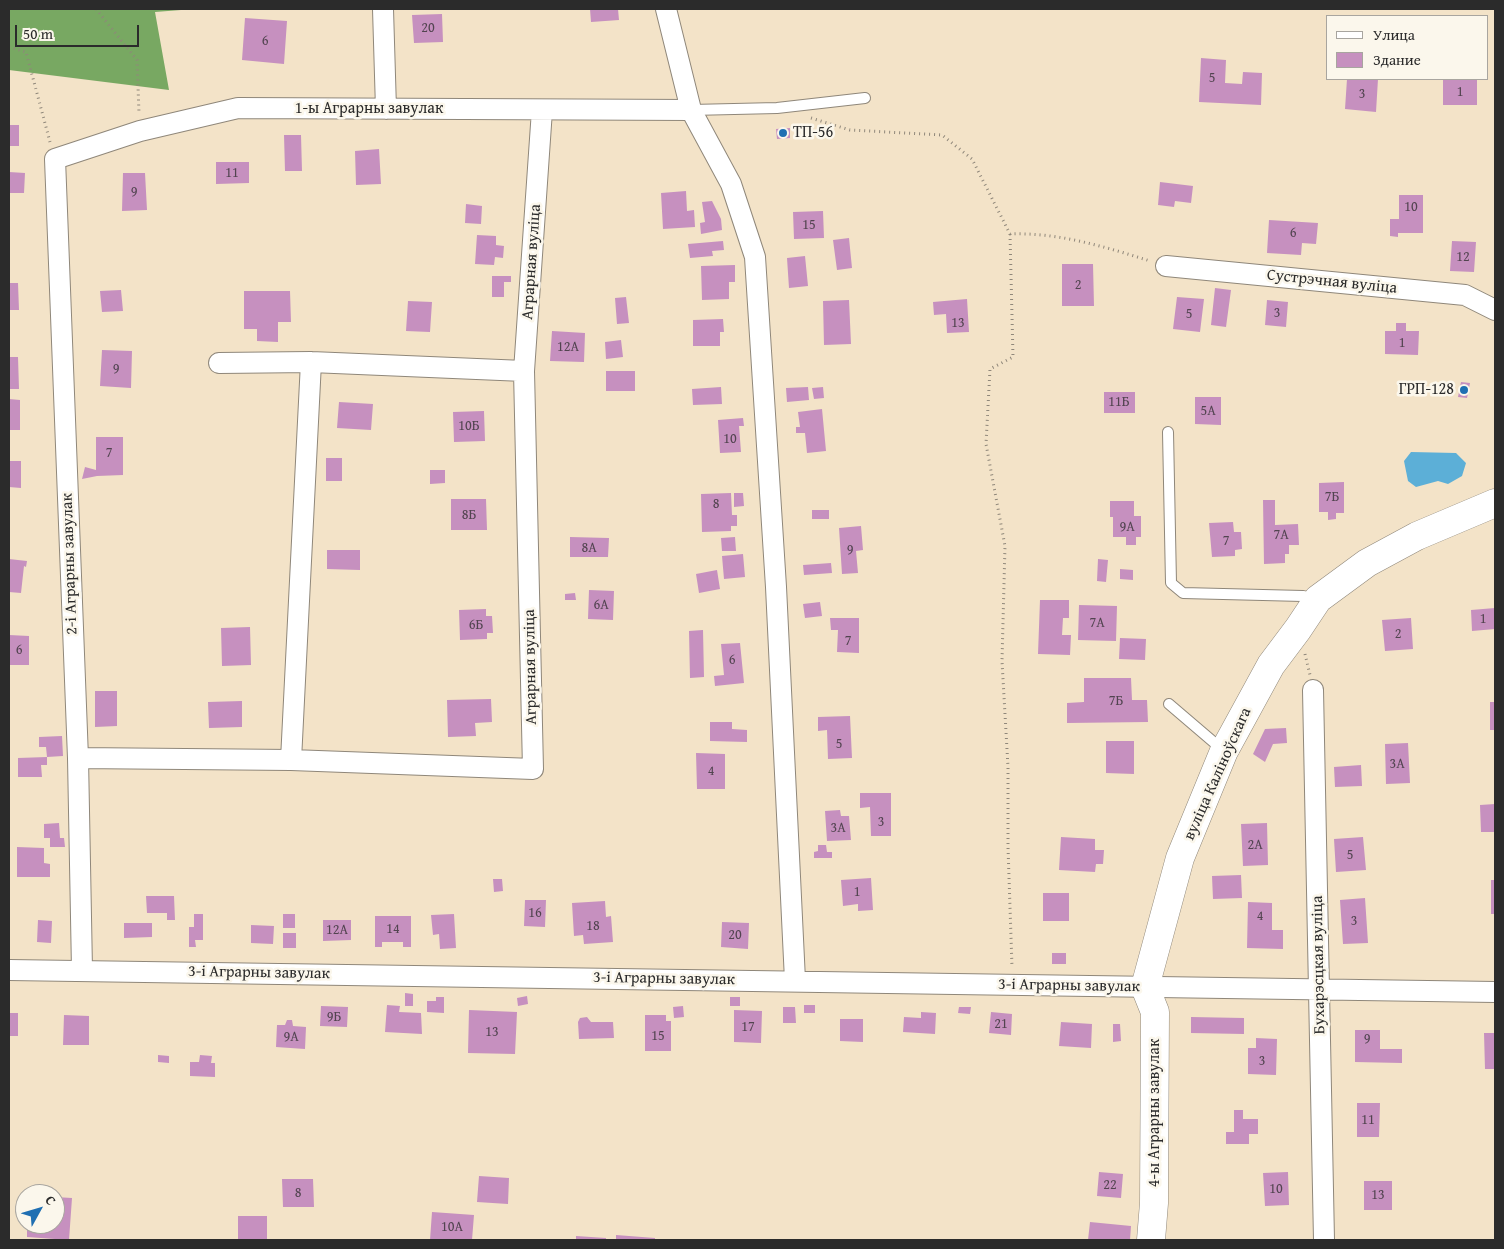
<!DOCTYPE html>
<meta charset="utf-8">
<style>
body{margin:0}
#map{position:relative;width:1504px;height:1249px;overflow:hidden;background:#f3e3c8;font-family:"Gentium Book Plus",serif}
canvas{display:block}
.frame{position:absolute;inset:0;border:10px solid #2b2b2b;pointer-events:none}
.legend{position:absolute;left:1326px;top:15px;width:162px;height:65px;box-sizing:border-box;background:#fbf7ec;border:1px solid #a8a59f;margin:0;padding:6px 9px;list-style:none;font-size:15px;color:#2b2b2b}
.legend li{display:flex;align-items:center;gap:10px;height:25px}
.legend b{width:25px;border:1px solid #a8a59f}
.north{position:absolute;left:15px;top:1184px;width:50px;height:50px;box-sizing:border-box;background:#fbf7ec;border:1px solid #a8a59f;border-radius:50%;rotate:51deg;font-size:14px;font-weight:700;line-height:20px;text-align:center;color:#2b2b2b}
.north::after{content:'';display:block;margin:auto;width:18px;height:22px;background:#1f6fb2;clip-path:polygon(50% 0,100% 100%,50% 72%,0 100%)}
.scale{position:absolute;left:15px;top:25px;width:124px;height:22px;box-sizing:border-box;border:2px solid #2b2b2b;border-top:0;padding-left:6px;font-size:15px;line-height:18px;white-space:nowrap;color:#2b2b2b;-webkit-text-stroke:4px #fbf7ec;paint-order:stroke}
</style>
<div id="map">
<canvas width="1504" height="1249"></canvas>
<div class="frame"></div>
<ul class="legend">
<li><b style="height:6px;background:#fff"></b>Улица</li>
<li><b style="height:14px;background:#c690bf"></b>Здание</li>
</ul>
<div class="north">С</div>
<div class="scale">50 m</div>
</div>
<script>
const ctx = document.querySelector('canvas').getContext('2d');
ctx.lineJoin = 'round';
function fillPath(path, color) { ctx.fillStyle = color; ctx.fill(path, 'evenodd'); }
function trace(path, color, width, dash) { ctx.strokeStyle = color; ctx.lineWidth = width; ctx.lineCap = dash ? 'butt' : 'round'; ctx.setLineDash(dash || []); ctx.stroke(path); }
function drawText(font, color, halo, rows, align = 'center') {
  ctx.font = font + ' "Gentium Book Plus",serif'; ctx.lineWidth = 5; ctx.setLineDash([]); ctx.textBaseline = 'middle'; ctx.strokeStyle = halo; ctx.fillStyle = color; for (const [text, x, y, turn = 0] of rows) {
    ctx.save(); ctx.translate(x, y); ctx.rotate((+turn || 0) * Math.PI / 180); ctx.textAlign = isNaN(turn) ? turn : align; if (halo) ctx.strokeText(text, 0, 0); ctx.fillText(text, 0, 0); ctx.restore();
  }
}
const forest = new Path2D(`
 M9,9H194L155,12L169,90L9,70Z`);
const water = new Path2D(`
 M1411,452L1456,453L1466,463L1462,476L1448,484L1438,481L1416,487L1408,481L1404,461Z`);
const building = new Path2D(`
 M590,9H618L619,20L591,22Z
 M442,14L443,42L414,43L412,15Z
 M245,18L287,21L284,64L242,60Z
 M1201,58L1226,60L1225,83L1242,84L1243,72L1262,73L1261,105L1199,102Z
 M1347,79H1378L1376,112L1345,109Z
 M1443,79H1477V105H1443Z
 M9,125H19V146H9Z
 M790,128V138L777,139L776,129Z
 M284,135H301L302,171H285Z
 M379,149L381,184L356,185L355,151Z
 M216,162H249V183L216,184Z
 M9,172L25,173L24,193H9Z
 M123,173H145L147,210L122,211Z
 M1160,182L1193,186L1191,203L1175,201L1174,207L1158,205Z
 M686,191L687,211L694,210L695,227L663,229L661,193Z
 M1399,195H1423V233H1398V237L1390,236V219H1399Z
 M712,201L721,219L722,230L701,234L700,223L705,222L702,202Z
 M466,204L482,206L481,224L465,223Z
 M823,211L824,238L794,239L793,212Z
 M1269,220L1318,223L1316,244L1302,243L1301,255L1267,253Z
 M477,235L496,236V245L504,246L503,258L495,257L494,265L475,264Z
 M849,238L852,268L837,270L833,240Z
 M723,241L724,250L712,251L713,256L690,258L688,244Z
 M1452,241L1476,242L1474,272L1450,271Z
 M805,256L808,286L789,288L787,258Z
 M1062,264H1093L1094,306H1062Z
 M735,265V282H729V299L702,300L701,266Z
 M492,276H511V282H504V297H492Z
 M9,283H18L19,310H9Z
 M1215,288L1231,290L1226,327L1211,325Z
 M121,290L123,311L102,312L100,291Z
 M244,291H290L291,322H278V342L257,341V329H244Z
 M626,297L629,323L617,324L615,298Z
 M1177,297L1204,299L1200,332L1173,329Z
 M967,299L969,332L947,333L946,314L934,315L933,302Z
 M849,300L851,344L824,345L823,301Z
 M1267,300L1288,302L1286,327L1265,325Z
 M408,301L432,302L430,332L406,331Z
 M723,319L724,332H720V346H693V320Z
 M1396,323H1406V331H1419L1418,355L1385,354V331H1396Z
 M552,331L585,333L584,362L550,361Z
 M621,340L623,357L606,359L605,342Z
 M102,350L132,351L131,388L100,386Z
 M9,357H18L19,389H9Z
 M606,371H635V391H606Z
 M1461,382L1470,383L1467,398L1458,397Z
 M721,387L722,404L693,405L692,389Z
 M808,387L809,400L787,402L786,388Z
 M823,387L824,398L814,399L812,388Z
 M1104,392H1135V413H1104Z
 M1195,397H1221V425L1195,424Z
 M9,399L20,400V430H9Z
 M339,402L373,404L371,430L337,428Z
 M822,409L826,451L807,453L805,433H796V427H800L798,412Z
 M484,411L485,441L454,442L453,412Z
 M743,418L744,426H739L741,452L720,453L718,420Z
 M96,437H123V475L97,476L82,479L85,467L96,470Z
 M326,458H342V481H326Z
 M9,461H21V488L9,487Z
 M430,470H445V483L430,484Z
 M1344,482V513H1336V519L1328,520V512H1319V483Z
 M731,493L732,515H737V526H731V531L702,532L701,494Z
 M734,493H743L744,506L734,507Z
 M451,499H486L487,530H451Z
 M1263,500H1275V525L1298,524L1299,545H1289V554H1285V563L1264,564Z
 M1110,501H1134V516H1141V537H1136V545H1126V537H1113V517H1110Z
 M812,510H829V519H812Z
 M1233,522L1234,532H1241L1242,549L1235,550V556L1212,557L1209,523Z
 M861,526L863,550L856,551L858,573L842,574L839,528Z
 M570,537L609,538L608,557H570Z
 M735,537L736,551H722L721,538Z
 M327,550H360V570L327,569Z
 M743,554L745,577L724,579L722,556Z
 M9,559L27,561L26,567L24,566L21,593L9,592Z
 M1098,559L1108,560L1106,582L1097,581Z
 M831,563L832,573L804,575L803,565Z
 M1120,569L1133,570V580L1120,579Z
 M717,570L720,589L699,593L696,574Z
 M589,590L614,591L613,620L588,619Z
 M575,593L576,600H565V594Z
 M1040,600H1069V618H1063L1062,635H1071L1070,655L1038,654Z
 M820,602L822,616L805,618L803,604Z
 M1079,605L1117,606L1116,641L1078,640Z
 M1495,608V629L1472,631L1471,610Z
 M486,609V616H492L493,633H487V639L460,640L459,610Z
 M830,618H859V653L837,652L838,630H831Z
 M1411,618L1413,649L1385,651L1382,620Z
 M250,627L251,665L222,666L221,628Z
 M703,630L704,677L690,678L689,631Z
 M9,635L29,636V665H9Z
 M1120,638L1146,639L1145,660L1119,659Z
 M740,643L744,683L715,686L714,676L724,675L721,644Z
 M1084,678H1131L1132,700H1147L1148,722L1067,723V703L1084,702Z
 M95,691H117V726L95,727Z
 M491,699L492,722L475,723L476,736L448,737L447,700Z
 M242,701V727L209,728L208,702Z
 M1490,702H1495V730H1490Z
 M850,716L852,758L828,759L827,730L818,731V717Z
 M710,722H732V729L747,730V742L710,741Z
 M1286,728L1287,743L1273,744L1265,762L1253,754L1265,729Z
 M62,736L63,756L47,757V765H41L42,777H18V758L47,757L46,747H39V737Z
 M1106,741H1134V774L1106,773Z
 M1408,743L1410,783L1386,784L1385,744Z
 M696,753L725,754V789H697Z
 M1361,765L1362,786L1335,787L1334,767Z
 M860,793H891V836H871L870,807L860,808Z
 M1495,804V832H1481L1480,805Z
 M840,810L841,816H849L851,840L827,841L825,811Z
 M59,823L60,838H64L65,847H50V838H44V824Z
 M1267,823L1268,865L1243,866L1241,824Z
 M1061,837L1095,839V850H1104L1103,864H1096L1095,872L1059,870Z
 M1363,837L1366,870L1336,872L1334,839Z
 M818,845H826L827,852H832V858H814V852L818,851Z
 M17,847L44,848V863L50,864V877H17Z
 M1241,875L1242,898L1213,899L1212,876Z
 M871,878L873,910L858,911V904L843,906L841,880Z
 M493,879H502L503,891L494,892Z
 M1491,880H1495V914H1491Z
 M1043,893H1069V921H1043Z
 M146,896H174L175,920H167V913H147Z
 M1365,898L1368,943L1343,944L1340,900Z
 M525,900H546L545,927L524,926Z
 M605,901L606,917L611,916L613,942L584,944L583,935L574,936L572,903Z
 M1248,902L1272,903V930H1283V949L1247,948Z
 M194,914H203V940H195L196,947H189V927H194Z
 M283,914H295V928H283Z
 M454,914L456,948L440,949L439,934L433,935L431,915Z
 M375,916H411V947H403V942H382V947H375Z
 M38,920L52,921L51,943L37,942Z
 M323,920H351V940L323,941Z
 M722,922L749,923L748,949L721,947Z
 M124,923H152V937L124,938Z
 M251,925L274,926L273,944L251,943Z
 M283,933H296V948H283Z
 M1052,953H1066V964H1052Z
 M405,993L413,994V1006H405Z
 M527,996L528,1004L518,1006L517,998Z
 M436,997H444V1013L427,1012V1001H436Z
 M730,997H740V1006H730Z
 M387,1005L400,1006L399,1012L421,1013L422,1034L385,1032Z
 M804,1005H815V1013H804Z
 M321,1006L348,1007L347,1027L320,1026Z
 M683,1006L684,1017L674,1018L673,1007Z
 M783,1007H795L796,1023H783Z
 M959,1007H971L970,1014L958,1013Z
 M469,1010L517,1012L515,1054L468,1053Z
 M734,1010L762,1011L761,1043L734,1042Z
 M921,1012L936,1013L935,1034L903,1032L904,1017L921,1018Z
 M991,1012L1012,1014L1011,1035L989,1033Z
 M9,1013H18V1036H9Z
 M64,1015L89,1016V1045H63Z
 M645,1015H666V1021H671V1051H645Z
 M587,1017L591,1022H613L614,1038L579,1039L578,1022L580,1018Z
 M1191,1017L1244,1018V1034L1191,1033Z
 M840,1019H863V1042L840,1041Z
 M287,1020H292L293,1026L306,1027L305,1049L276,1047L277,1025H285Z
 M1061,1022L1092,1024L1091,1048L1059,1046Z
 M1113,1024H1120L1121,1041L1113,1042Z
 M1355,1030H1380V1049H1402V1063L1355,1062Z
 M1484,1033H1495V1069H1485Z
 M1256,1038L1277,1039L1276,1075L1248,1074V1048H1256Z
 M158,1055L169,1056V1063L158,1062Z
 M200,1055L212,1056L211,1063H215V1077L190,1076V1062H199Z
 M1357,1103H1380L1379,1137H1357Z
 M1234,1110H1243V1119H1258V1134H1249V1144H1226V1132H1234Z
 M1099,1172L1123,1174L1121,1198L1097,1196Z
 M1288,1172L1289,1205L1265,1206L1263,1173Z
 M479,1176L509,1178L508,1204L477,1202Z
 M282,1179H313L314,1207H283Z
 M1364,1181H1392V1210H1364Z
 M55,1197L72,1198L69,1240L27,1237V1224H55Z
 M432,1212L474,1215L472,1240H430Z
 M238,1216H267V1240H238Z
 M1090,1222L1131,1226L1130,1240H1088Z
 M616,1235L655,1238V1240H616Z
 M576,1236L606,1238V1240H576Z`);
const path = new Path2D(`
 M96,9L137,60L139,113
 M9,47L26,52L50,142
 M811,118L850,130L942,135L972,159L1010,234C1057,232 1106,247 1150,261
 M1010,234L1013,357L990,369L986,444L1005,546L1002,661L1008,767V847L1012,967
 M1305,654L1310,675`);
const lane = new Path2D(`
 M691,110L777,108L865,98
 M1168,432L1171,583L1183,593L1303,596L1317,599
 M1169,704L1224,751`);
const street = new Path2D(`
 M383,9L386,109
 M666,9L691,110L731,184L755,257L776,587L795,980
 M1166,266L1465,295L1495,310
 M219,363L311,362L524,371
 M1313,690L1324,1240
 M78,758L291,760L533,769L524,371L542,110
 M291,760L311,362
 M9,970L1495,992
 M82,970L78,758L55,159L140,131L238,108L691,110`);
const secondary = new Path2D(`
 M1151,1240L1154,1203L1155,1012L1145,987L1180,858L1224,751L1271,665L1298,629L1318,599L1367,563L1417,536L1495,503`);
const markers = [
 [783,133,5,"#1f6fb2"],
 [1464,390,5,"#1f6fb2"]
];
const numberNames = [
 ["20",428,28],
 ["6",265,41],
 ["5",1212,78],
 ["1",1460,92],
 ["3",1362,94],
 ["11",232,173],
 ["9",134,192],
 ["10",1411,207],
 ["15",809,225],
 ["6",1293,233],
 ["12",1463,257],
 ["2",1078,285],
 ["3",1277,313],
 ["5",1189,314],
 ["13",958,323],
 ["1",1402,343],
 ["12А",568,347],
 ["9",116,369],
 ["11Б",1119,402],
 ["5А",1208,411],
 ["10Б",469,426],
 ["10",730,439],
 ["7",109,453],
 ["7Б",1332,497],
 ["8",716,504],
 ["8Б",469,515],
 ["9А",1127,527],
 ["7А",1281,535],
 ["7",1226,541],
 ["8А",589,548],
 ["9",850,550],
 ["6А",601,605],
 ["1",1483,619],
 ["7А",1097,623],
 ["6Б",476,625],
 ["2",1398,634],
 ["7",848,641],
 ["6",19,650],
 ["6",732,660],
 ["7Б",1116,701],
 ["5",839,744],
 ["3А",1397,764],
 ["4",711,771],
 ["3",881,822],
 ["3А",838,828],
 ["2А",1255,845],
 ["5",1350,855],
 ["1",857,892],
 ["16",535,913],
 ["4",1260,916],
 ["3",1354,921],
 ["18",593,926],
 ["14",393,929],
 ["12А",337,930],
 ["20",735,935],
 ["9Б",334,1017],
 ["21",1001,1024],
 ["17",748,1027],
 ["13",492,1032],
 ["15",658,1036],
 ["9А",291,1037],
 ["9",1367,1039],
 ["3",1262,1061],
 ["11",1368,1120],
 ["22",1110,1185],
 ["10",1276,1189],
 ["8",298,1193],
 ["13",1378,1195],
 ["10А",452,1227]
];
const streetNames = [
 ["1-ы Аграрны завулак",369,109],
 ["Аграрная вуліца",532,262,-86],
 ["Сустрэчная вуліца",1332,282,6],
 ["2-і Аграрны завулак",70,564,-92],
 ["Аграрная вуліца",531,667,-91],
 ["вуліца Каліноўскага",1218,774,-66],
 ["Бухарэсцкая вуліца",1319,965,-91],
 ["3-і Аграрны завулак",259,973,1],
 ["3-і Аграрны завулак",664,979,1],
 ["3-і Аграрны завулак",1069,986,1],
 ["4-ы Аграрны завулак",1155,1113,-90]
];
const poiNames = [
 ["ТП-56",793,133],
 ["ГРП-128",1454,390,"right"]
];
fillPath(forest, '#78a862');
fillPath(water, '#5cafd7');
fillPath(building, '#c690bf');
trace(lane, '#8f877a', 12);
trace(street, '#8f877a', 22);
trace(secondary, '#8f877a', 29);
trace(path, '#8f877a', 3, [1, 4]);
trace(lane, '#fff', 10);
trace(street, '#fff', 20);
trace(secondary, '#fff', 28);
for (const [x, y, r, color] of markers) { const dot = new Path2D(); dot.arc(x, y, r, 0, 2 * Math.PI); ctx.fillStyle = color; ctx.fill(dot); trace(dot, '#fbf7ec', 2); }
drawText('14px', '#524450', null, numberNames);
drawText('16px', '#2b2b2b', '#fbf7ec', streetNames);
drawText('16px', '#2b2b2b', '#fbf7ec', poiNames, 'left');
</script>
